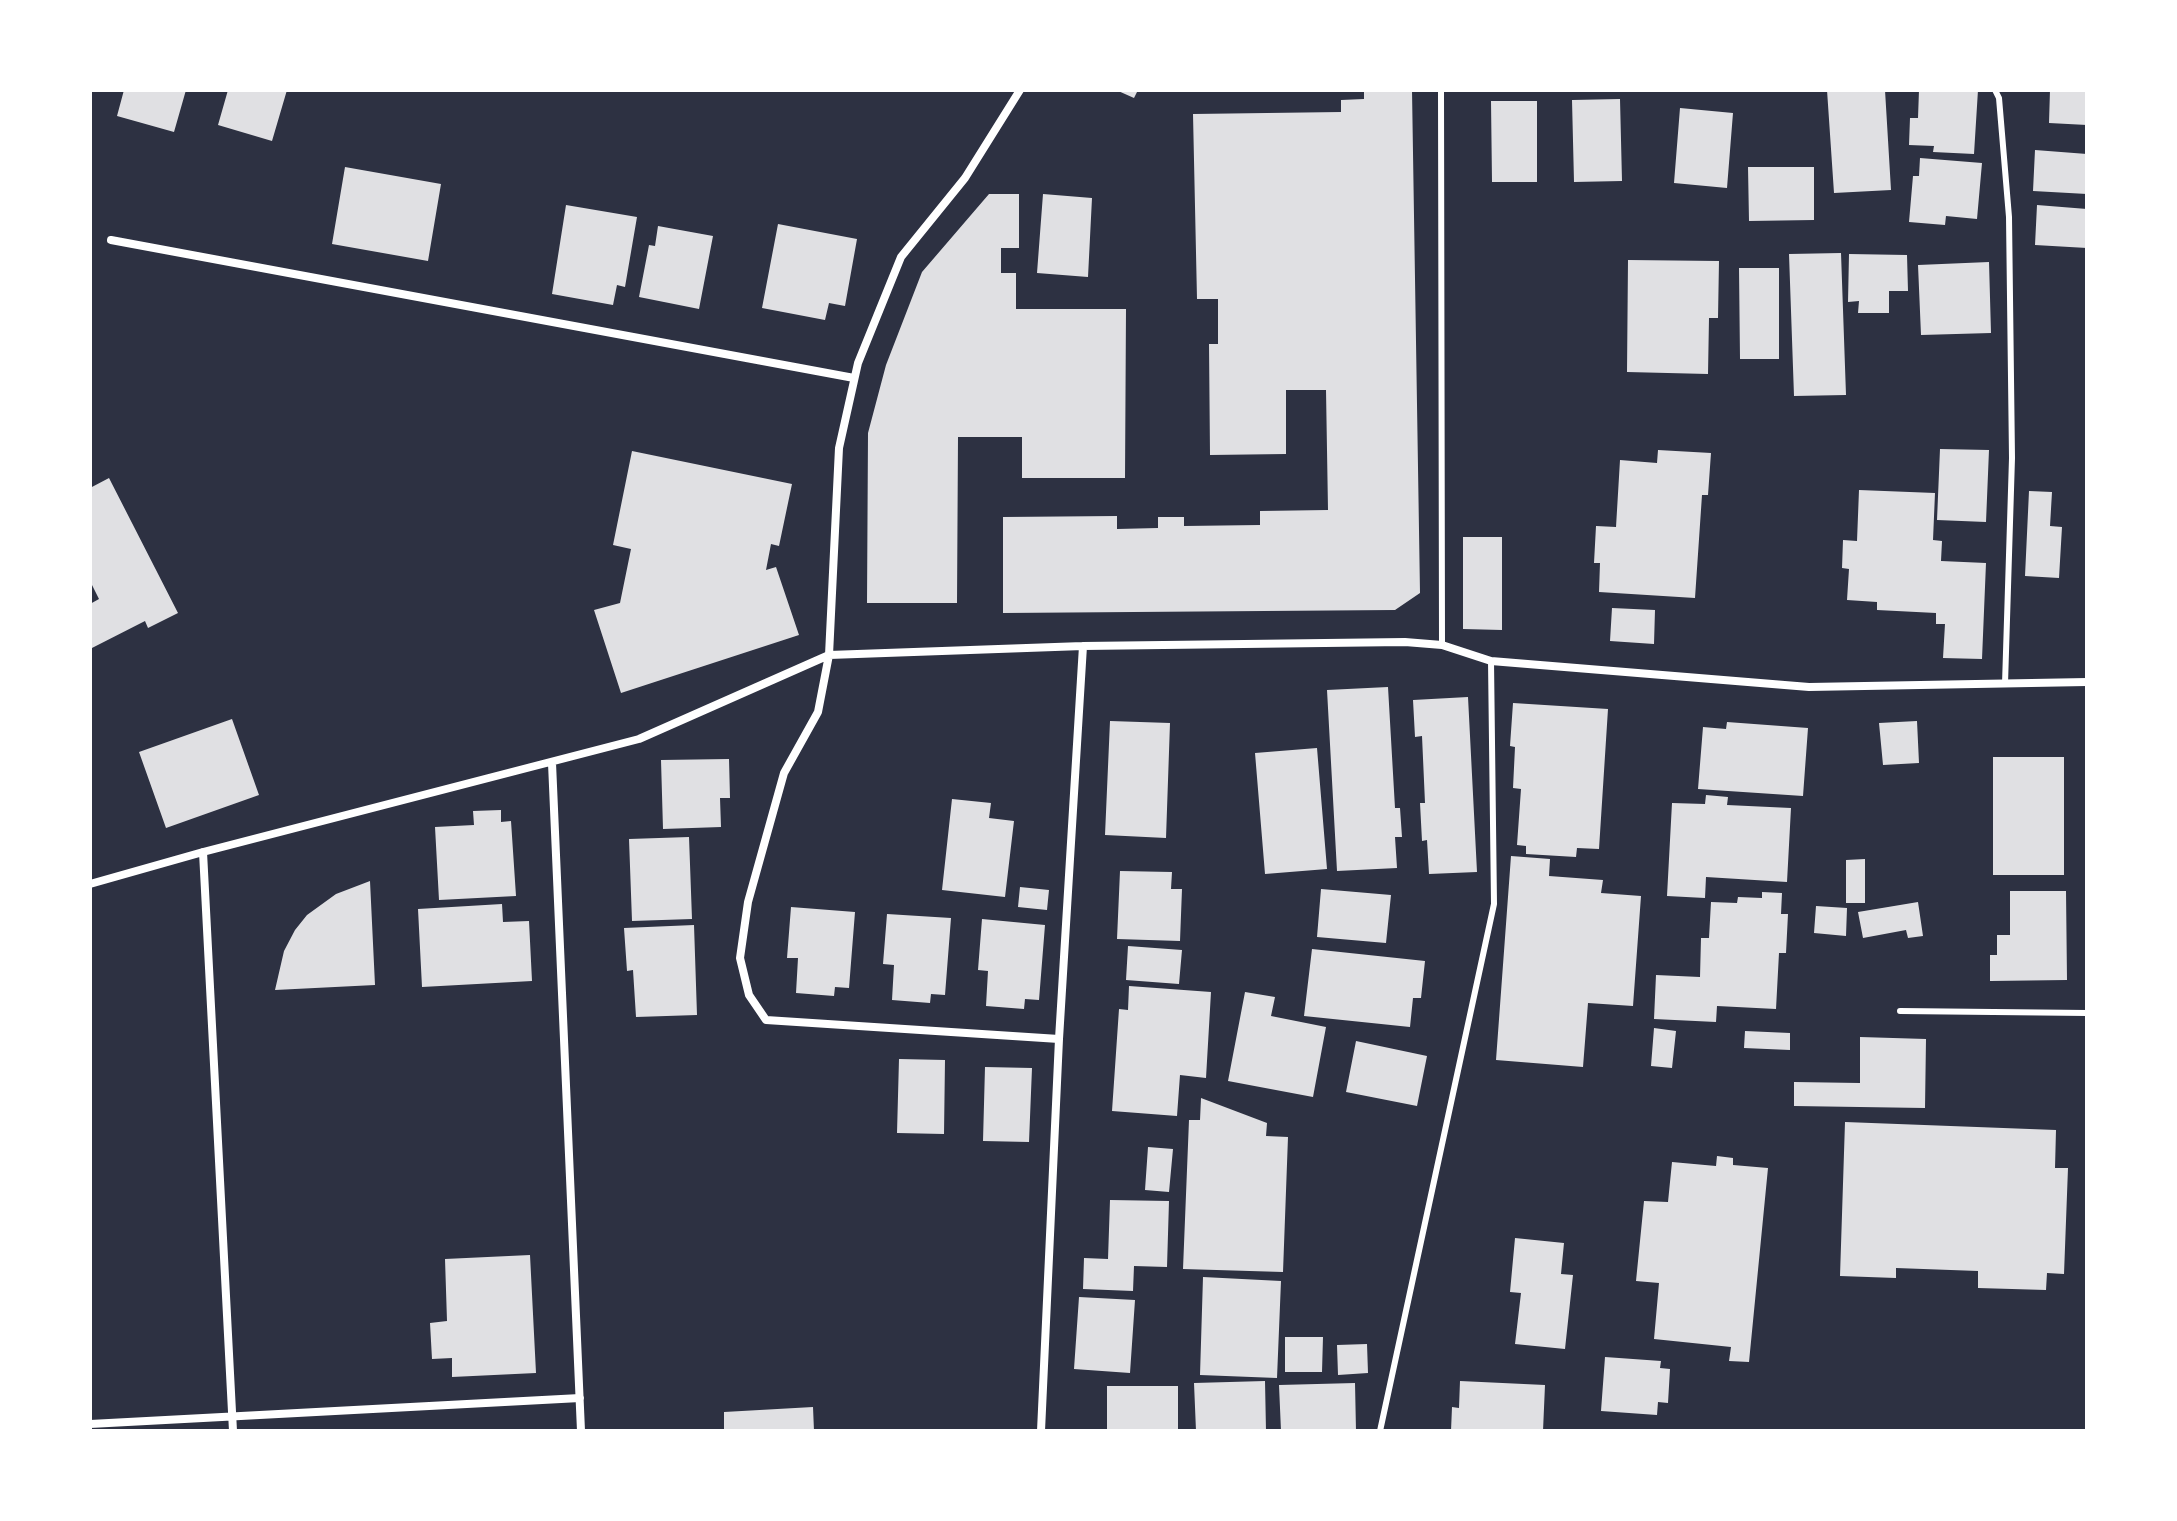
<!DOCTYPE html>
<style>
body{margin:0}
#map{position:relative;width:2177px;height:1521px;overflow:hidden;background:#2d3142;font-family:Cabin,sans-serif}
canvas{display:block}
.frame{position:absolute;inset:0;border:92px solid #fff;pointer-events:none}
</style>
<div id="map">
<canvas width="2177" height="1521"></canvas>
<div class="frame"></div>
</div>
<script>
const ctx = document.querySelector('canvas').getContext('2d');
ctx.lineJoin = 'round';
function fillPath(path, color) { ctx.fillStyle = color; ctx.fill(path, 'evenodd'); }
function trace(path, color, width, dash) { ctx.strokeStyle = color; ctx.lineWidth = width; ctx.lineCap = dash ? 'butt' : 'round'; ctx.setLineDash(dash || []); ctx.stroke(path); }
const building = new Path2D(`
 M124,90H186L174,132L117,116Z
 M228,90H287L272,141L218,125Z
 M1116,90H1138L1134,98Z
 M1364,90H1412L1420,593L1395,610L1003,613V517L1117,516V529L1158,528V517H1184V526L1260,525V511L1328,510L1326,390H1286V454L1210,455L1209,344H1218V299H1197L1193,114L1341,112V100L1364,99Z
 M1827,90H1885L1891,190L1834,193Z
 M1919,90H1978L1974,154L1933,152L1934,146L1909,145L1910,118H1918Z
 M2050,90H2087V125L2049,123Z
 M1620,99L1622,181L1574,182L1572,100Z
 M1491,101H1537V182H1492Z
 M1680,108L1733,113L1727,188L1674,183Z
 M2035,150L2087,154V194L2033,191Z
 M1920,158L1982,163L1977,219L1946,216L1945,225L1909,222L1913,176H1919Z
 M345,167L441,184L428,261L332,244Z
 M1748,167H1814V220L1749,221Z
 M989,194H1019V248H1001V273H1016V309H1126L1125,478H1022V437H958L957,603H867L868,433L886,365L922,272Z
 M1043,194L1092,198L1088,277L1037,273Z
 M566,205L637,217L625,287L617,285L613,305L552,294Z
 M2037,205L2087,209V248L2035,245Z
 M778,224L857,239L845,306L829,303L825,320L762,308Z
 M658,226L713,236L699,309L639,297L649,245L655,246Z
 M1841,253L1846,395L1794,396L1789,254Z
 M1849,254L1907,255L1908,291H1889V313H1858L1859,301L1848,302Z
 M1628,260L1719,261L1718,318H1709L1708,374L1627,372Z
 M1989,262L1991,333L1921,335L1918,265Z
 M1739,268H1779V359H1740Z
 M1940,449L1989,450L1986,522L1937,520Z
 M1658,450L1711,453L1708,495H1702L1695,598L1599,592L1600,563H1594L1596,526L1616,527L1620,460L1657,463Z
 M632,451L792,484L779,546L771,544L766,570L776,567L799,635L621,693L594,610L620,603L631,549L613,545Z
 M109,478L178,613L148,628L145,621L90,649V604L99,599L90,581V488Z
 M1859,490L1935,493L1933,540L1942,541L1941,561L1986,563L1982,659L1943,658L1945,624H1936V613L1877,610V602L1847,600L1849,569L1842,568L1843,540L1857,541Z
 M2029,491L2052,492L2050,526L2062,527L2059,578L2025,576Z
 M1463,537H1502V630L1463,629Z
 M1612,608L1655,610L1654,644L1610,641Z
 M1388,687L1395,808H1400L1402,837H1395L1397,868L1337,871L1327,690Z
 M1468,697L1477,872L1429,874L1427,840L1422,841L1420,803H1425L1422,736L1415,737L1413,700Z
 M1513,703L1608,709L1599,849L1577,848L1576,857L1526,854V846L1517,845L1521,789L1513,788L1515,747L1510,746Z
 M232,719L259,795L166,828L139,752Z
 M1110,721L1170,723L1166,838L1105,835Z
 M1917,721L1919,763L1883,765L1879,723Z
 M1727,722L1808,728L1803,796L1698,789L1703,727L1726,729Z
 M1317,748L1327,869L1265,874L1255,753Z
 M1993,757H2064V875H1993Z
 M729,759L730,798H720L721,827L663,829L661,760Z
 M1706,795L1728,797L1727,805L1791,808L1787,882L1706,877L1705,898L1667,896L1672,803L1705,804Z
 M952,799L991,803L989,818L1014,821L1005,897L942,890Z
 M501,810V822L511,821L516,896L439,900L435,827L474,825L473,811Z
 M689,837L692,919L632,921L629,839Z
 M1511,856L1550,859L1549,876L1603,880L1601,893L1641,896L1633,1006L1588,1003L1583,1067L1496,1060Z
 M1865,859V903H1846V860Z
 M1120,871L1172,872L1171,889H1182L1180,941L1117,939Z
 M370,881L375,985L275,990L284,951L295,930L307,915L336,894Z
 M1020,887L1049,890L1047,910L1018,907Z
 M1321,889L1391,895L1386,943L1317,937Z
 M2010,891H2066L2067,980L1990,981V955H1997V935H2010Z
 M1762,892L1782,893L1781,914H1788L1786,953H1779L1776,1009L1717,1006L1716,1022L1654,1019L1656,975L1700,977L1701,938H1709L1711,902L1737,903L1738,897L1762,898Z
 M1918,902L1923,936L1908,938L1906,930L1863,938L1858,912Z
 M502,904L503,922L529,921L532,981L422,987L418,909Z
 M1816,906L1847,908L1846,936L1814,933Z
 M791,907L855,912L849,988L835,987L834,996L796,993L798,958H787Z
 M887,914L951,918L945,995L931,994L930,1003L892,1000L894,965L883,964Z
 M982,919L1045,925L1039,1000L1025,999L1024,1009L986,1006L988,971L978,970Z
 M694,925L697,1015L636,1017L633,970L627,971L624,928Z
 M1128,946L1182,950L1179,984L1126,980Z
 M1312,949L1425,961L1421,998H1413L1410,1027L1304,1016Z
 M1129,986L1211,992L1206,1078L1180,1075L1177,1116L1112,1111L1119,1009L1128,1010Z
 M1245,992L1275,997L1271,1016L1326,1027L1313,1097L1228,1081Z
 M1654,1028L1676,1031L1672,1068L1651,1066Z
 M1745,1031L1790,1033V1050L1744,1048Z
 M1860,1037L1926,1039L1925,1108L1794,1106V1082L1860,1083Z
 M1356,1041L1427,1056L1417,1106L1346,1092Z
 M899,1059L945,1060L944,1134L897,1133Z
 M985,1067L1032,1068L1029,1142L983,1141Z
 M1201,1098L1267,1123L1266,1136L1288,1137L1283,1272L1183,1269L1189,1120H1200Z
 M1845,1122L2056,1130L2055,1168H2068L2064,1274L2047,1273L2046,1290L1978,1288V1271L1896,1268V1278L1840,1276Z
 M1148,1147L1173,1149L1169,1192L1145,1190Z
 M1717,1156L1733,1158V1165L1768,1168L1749,1362L1729,1361L1731,1347L1654,1339L1659,1283L1636,1281L1644,1201L1668,1202L1672,1162L1716,1166Z
 M1110,1200L1169,1201L1167,1267L1134,1266L1133,1291L1083,1289L1084,1258L1108,1259Z
 M1515,1238L1564,1243L1561,1274L1573,1275L1565,1349L1515,1344L1521,1293L1510,1292Z
 M530,1255L536,1373L452,1377V1358L432,1359L430,1323L447,1321L445,1259Z
 M1203,1277L1281,1281L1277,1378L1200,1375Z
 M1079,1297L1135,1300L1130,1373L1074,1369Z
 M1285,1337H1323L1322,1372H1285Z
 M1367,1344L1368,1373L1338,1375L1337,1345Z
 M1605,1357L1661,1361L1660,1368L1670,1369L1668,1403L1658,1402L1657,1415L1601,1411Z
 M1265,1381L1266,1431H1196L1194,1383Z
 M1460,1381L1545,1385L1543,1431H1451L1452,1407L1459,1408Z
 M1355,1383L1356,1431H1281L1279,1385Z
 M1107,1386H1178V1431H1107Z
 M813,1407L814,1431H724V1412Z`);
const service = new Path2D(`
 M1441,90L1442,645
 M1995,90L1999,98L2009,217L2012,458L2005,684
 M1900,1011L2087,1013
 M1380,1431L1494,904L1491,661`);
const minor = new Path2D(`
 M1020,90L965,178L901,257L858,363L839,448L829,655L818,712L784,773L748,902L740,958L749,995L766,1020L1059,1039
 M111,240L854,378
 M552,763L581,1431
 M203,852L233,1431
 M90,884L203,852L639,739L829,655L1083,646L1405,642L1442,645L1491,661L1809,687L2087,682
 M90,1424L580,1398
 M1041,1431L1059,1039L1083,646`);
fillPath(building, '#e0e0e3');
trace(service, '#fff', 6);
trace(minor, '#fff', 8);
</script>
